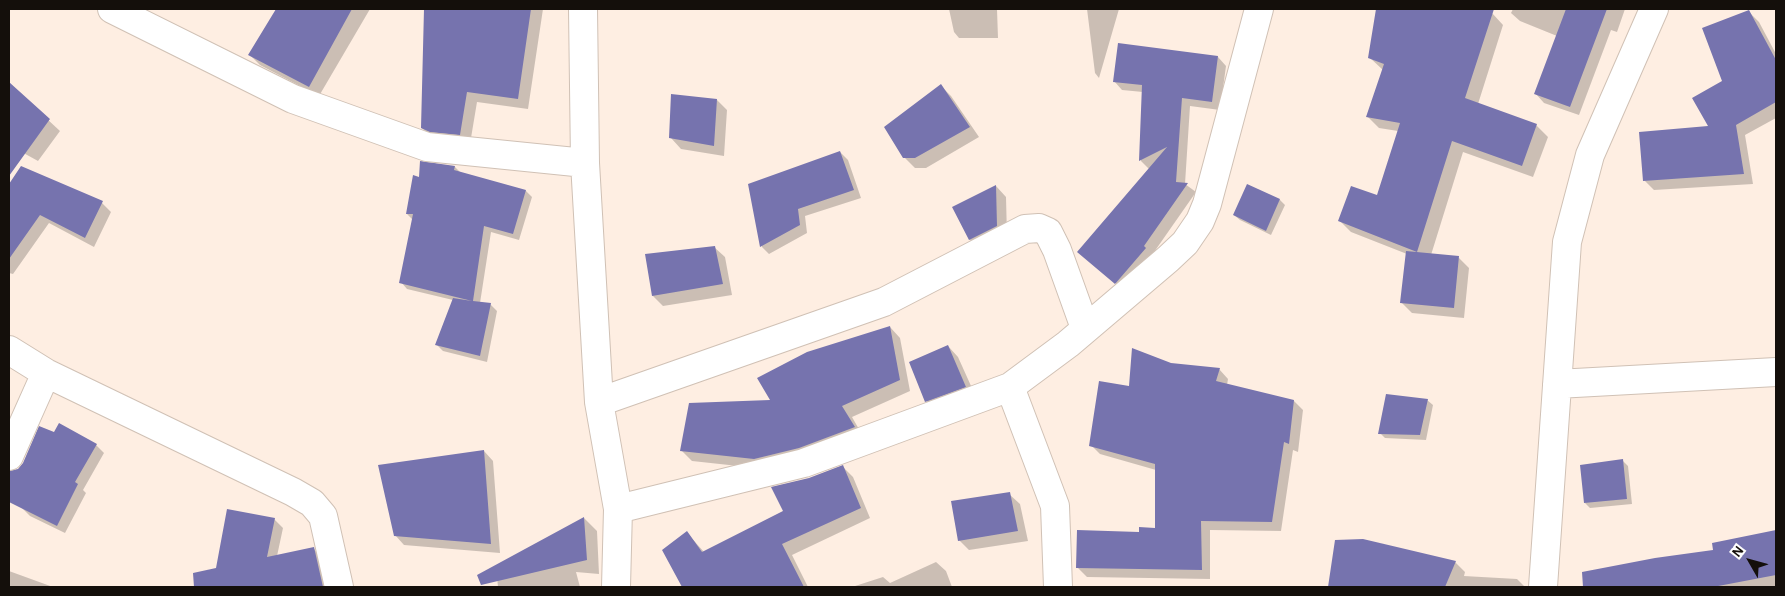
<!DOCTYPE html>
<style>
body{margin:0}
#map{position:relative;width:1785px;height:596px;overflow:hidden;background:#feeee2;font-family:"Alegreya Sans",sans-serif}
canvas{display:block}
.frame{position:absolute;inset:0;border:10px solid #140f0b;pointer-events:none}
.north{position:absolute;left:1725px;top:536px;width:50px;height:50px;-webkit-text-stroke:4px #fefefe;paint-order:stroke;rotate:308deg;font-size:14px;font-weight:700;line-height:20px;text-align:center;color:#140f0b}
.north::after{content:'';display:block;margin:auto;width:18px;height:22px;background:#140f0b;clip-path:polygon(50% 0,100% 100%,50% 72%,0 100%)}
</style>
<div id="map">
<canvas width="1785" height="596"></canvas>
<div class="frame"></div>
<div class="north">N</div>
</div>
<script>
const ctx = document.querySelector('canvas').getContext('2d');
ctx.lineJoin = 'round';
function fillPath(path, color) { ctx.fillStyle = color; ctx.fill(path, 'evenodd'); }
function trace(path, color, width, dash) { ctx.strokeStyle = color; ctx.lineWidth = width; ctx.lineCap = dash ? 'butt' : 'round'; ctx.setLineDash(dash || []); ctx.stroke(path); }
const shadow = new Path2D(`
 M277,9H370L319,96L260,65L250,55Z
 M425,9H543L528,109L477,102L470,144L432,138L422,128Z
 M949,9H997L998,38H959L954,32Z
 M1087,9H1119L1099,78L1095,73Z
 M1378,9H1478L1492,13L1503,25L1478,104L1536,125L1548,137L1533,177L1463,152L1431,255L1459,258L1469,268L1464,318L1412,313L1401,302L1407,254L1351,232L1340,221L1378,196L1398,131L1379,128L1367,116L1383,70L1369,57Z
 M1513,9H1625L1617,32L1611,30L1579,115L1544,103L1536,94L1557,36L1520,21L1511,13Z
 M1749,12L1759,22L1776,54V118L1745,135L1753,184L1654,190L1644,180L1710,127Z
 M1218,57L1226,66L1220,110L1190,106L1185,184L1196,192L1152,255L1120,287L1086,258L1149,169L1141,161L1143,92L1122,90L1114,81Z
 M941,86L951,96L979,137L926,168H915L904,157Z
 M19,93L60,131L38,161L9,145V107Z
 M717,100L727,110L724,156L681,149L671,138Z
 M840,152L848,160L861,198L805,216L807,233L769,254L762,247L750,185Z
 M455,167L461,173L526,191L532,197L519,240L491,232L480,303L490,304L497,311L487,362L443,351L436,344L453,300L407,289L401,282L413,220L407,214L420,178Z
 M21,168L102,203L111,212L94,247L49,223L13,274L9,273V187Z
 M1248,185L1280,200L1285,205L1271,235L1240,220L1234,215Z
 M996,186L1006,197L1007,236L980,250L970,240L954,208Z
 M714,247L725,257L732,295L663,306L653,296L646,255Z
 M890,327L900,338L910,391L852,417L864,438L766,469L692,461L681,450L772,401Z
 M948,346L958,357L976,397L937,411L926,401Z
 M1171,364L1219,369L1228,379L1227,385L1294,401L1303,410L1298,452L1293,450L1281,531L1210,530V579L1087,577L1077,567L1140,533L1156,529V470L1100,454L1091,445L1130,387Z
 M1427,400L1433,405L1426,440L1385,438L1380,433Z
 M55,433L96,445L104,453L83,490L86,493L65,533L30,516L22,508Z
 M484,451L493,461L500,553L404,545L395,535Z
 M1623,461L1628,466L1632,504L1590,508L1585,503Z
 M843,467L853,477L870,518L792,555L808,587H683L663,550L687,533L704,552L784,511L810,479Z
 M1009,494L1020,504L1028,541L969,550L959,540Z
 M228,510L274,519L283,528L277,556L314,549L322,558L329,587H214Z
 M584,518L597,531L599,574L576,572L580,587H498L496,567Z
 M1776,531V587H1607L1603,569L1715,551L1713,544Z
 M1336,541L1455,562L1465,572L1464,576L1517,579L1525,587H1329Z
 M936,562L946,571L952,587H852L883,577L890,583Z
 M9,571L53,587H9Z`);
const building = new Path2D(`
 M276,9H352L309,87L248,55Z
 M424,9H531L518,99L467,92L460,135L430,132L421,128Z
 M1376,9H1494L1465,98L1537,124L1522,166L1452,141L1417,252L1338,221L1351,186L1377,195L1400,123L1366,117L1384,64L1368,58Z
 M1566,9H1607L1570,107L1534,94Z
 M1749,10L1776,60V102L1736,125L1744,174L1643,181L1639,132L1708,126L1692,98L1722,81L1702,28Z
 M1118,43L1218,56L1212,102L1182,98L1176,182L1188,183L1144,246L1146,248L1115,284L1077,252L1167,147L1139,161L1142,85L1113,82Z
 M9,82L50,119L9,176Z
 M941,84L970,127L915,158H903L884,127Z
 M671,94L717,99L714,146L669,138Z
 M840,151L854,190L798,209L800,225L760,247L748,184Z
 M420,161L455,166L454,170L526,190L513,234L484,226L473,301L491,303L480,356L435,345L453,298L472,301L399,283L413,214H406L413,175L419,177Z
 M21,166L103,201L85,238L40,215L9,259V184Z
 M1247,184L1280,199L1266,231L1233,215Z
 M996,185L997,226L969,240L952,207Z
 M715,246L723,284L652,296L645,254Z
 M1406,251L1459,256L1454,308L1400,303Z
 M890,326L900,380L842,406L855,427L799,448L754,459L680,451L689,403L770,400L757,378L807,352Z
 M948,345L966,387L925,402L909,362Z
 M1132,348L1171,363L1220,368L1216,381L1294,400L1289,444L1284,442L1272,522L1201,521L1202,570L1076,568L1077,530L1139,532V527L1155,528V464L1089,446L1099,381L1129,386Z
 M1386,394L1428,399L1420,435L1378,434Z
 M59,423L97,444L75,482L78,484L57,526L9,502V471L18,469L23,463L39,426L54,432Z
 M484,450L491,544L394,536L378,465Z
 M1623,459L1627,499L1584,503L1580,465Z
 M843,465L861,508L782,544L804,587H682L662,550L687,531L702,552L783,511L771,487L809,478Z
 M1010,492L1018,531L958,541L951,501Z
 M227,509L275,518L267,557L314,547L323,587H194L193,573L216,568Z
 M584,517L587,560L481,585L477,575Z
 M1776,530V575L1713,587H1583L1582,572L1655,558L1713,550L1712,543Z
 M1363,539L1456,561L1445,587H1328L1335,540Z`);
const minor = new Path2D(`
 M112,9L293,99L427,147L585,163
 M583,9L585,163L599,402L618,509L616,587
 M9,350L46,373L293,492L312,503L323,516L339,587
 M1557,384L1776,372
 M1010,387L1055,506L1058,587
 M599,402L884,302L1025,229L1039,228L1048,232L1057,250L1085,328
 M9,456L46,373
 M618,509L804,463L1010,387L1068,344L1168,259L1185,243L1200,221L1207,204L1259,9
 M1543,587L1567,242L1590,155L1654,9`);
fillPath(shadow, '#0003');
fillPath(building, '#7673ae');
trace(minor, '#d0c1b5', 30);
trace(minor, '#fff', 28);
</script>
